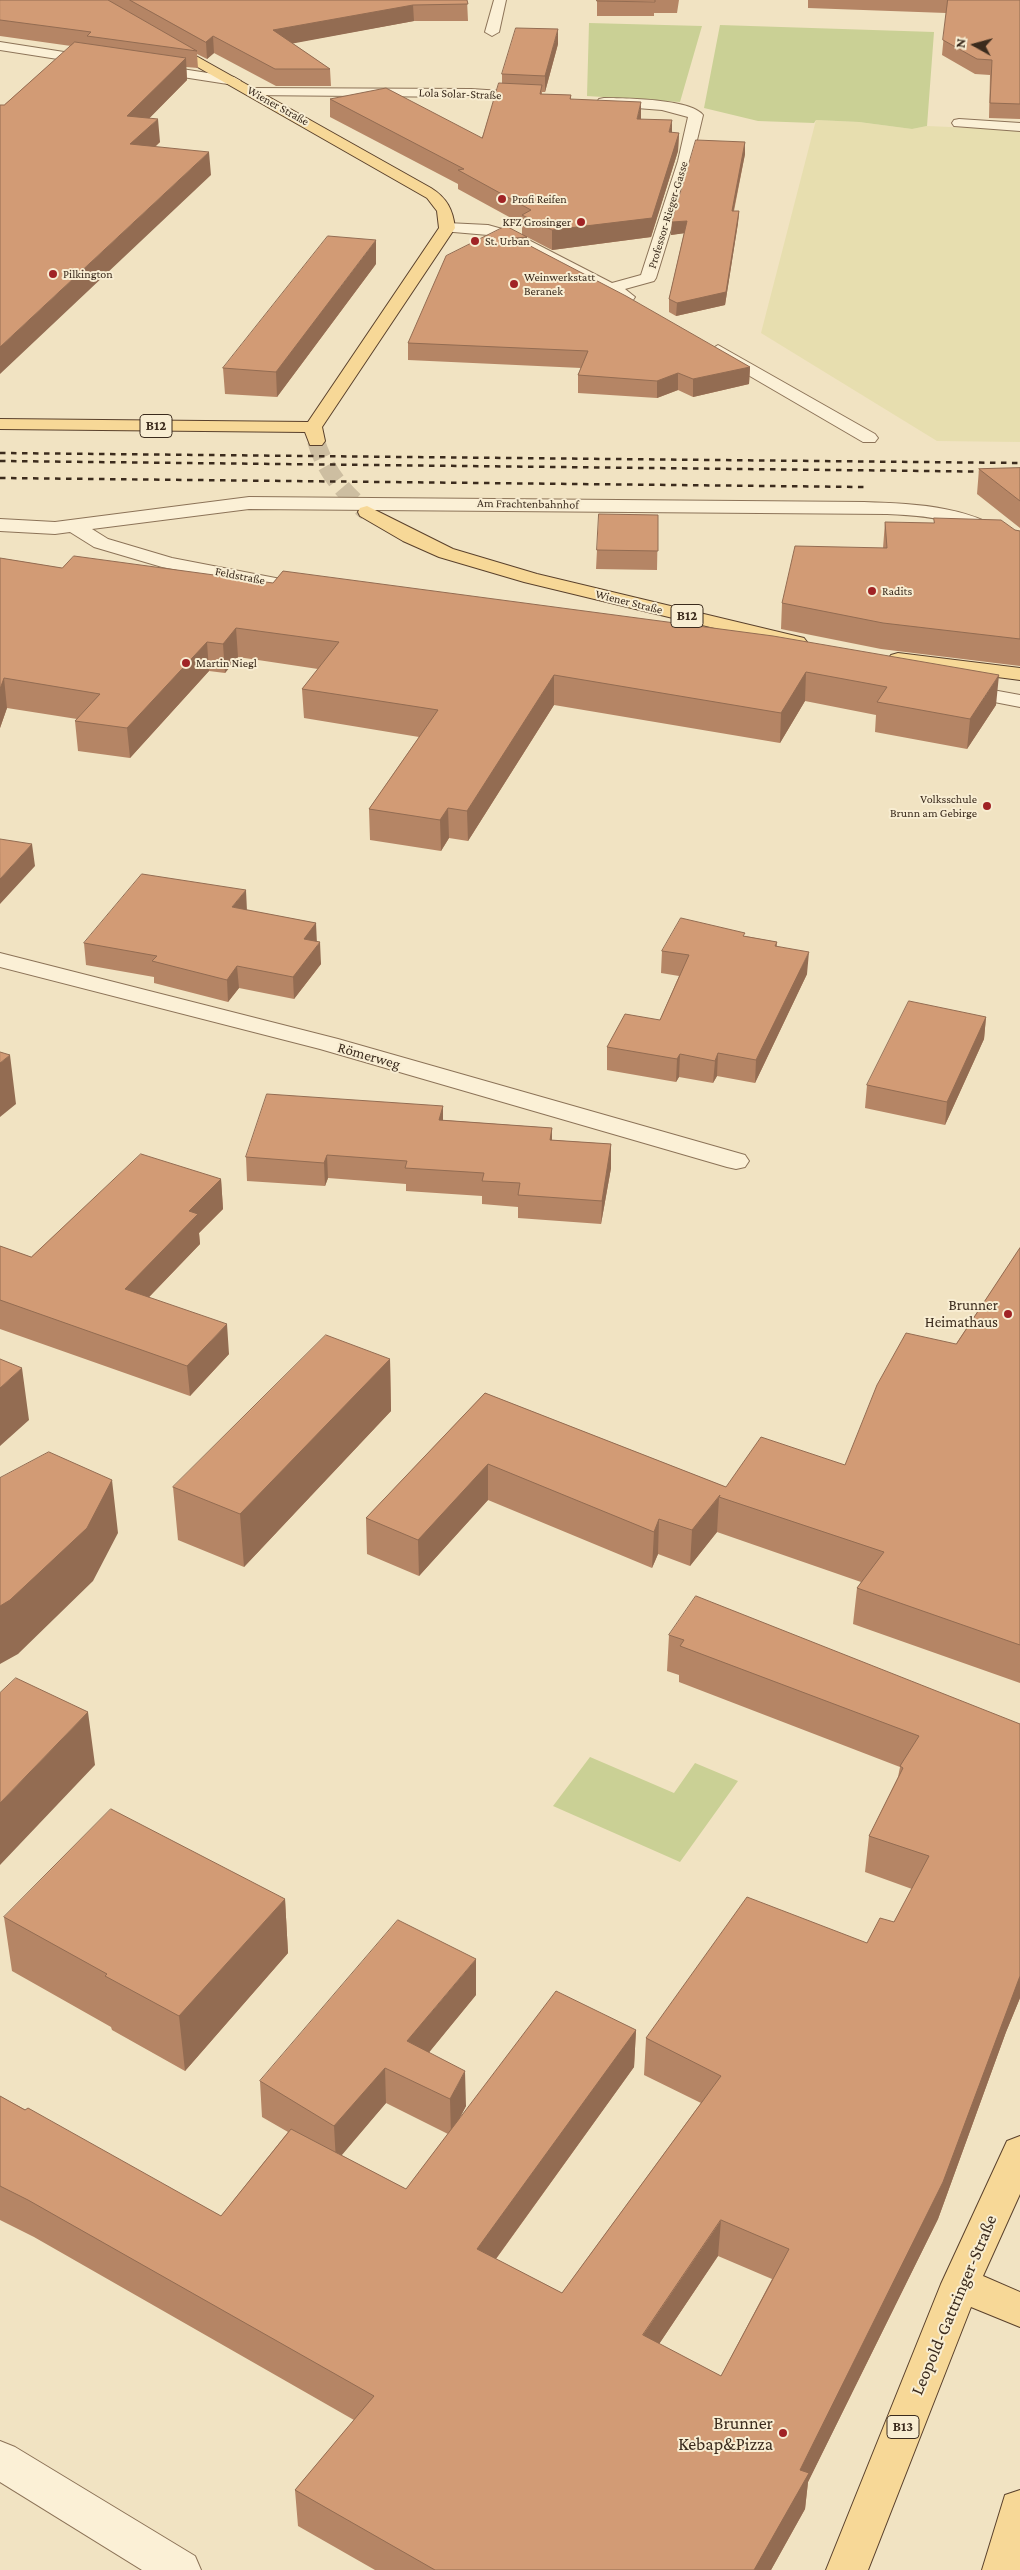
<!DOCTYPE html>
<meta charset="utf-8">
<style>
body{margin:0}
#map{position:relative;width:1020px;height:2570px;overflow:hidden;background:#f1e3c2;font-family:"Crimson Pro",serif}
canvas{display:block}
.north{position:absolute;left:950px;top:20px;width:50px;height:50px;-webkit-text-stroke:4px #f8edd2;paint-order:stroke;rotate:277deg;font-size:14px;font-weight:700;line-height:20px;text-align:center;color:#3b2b1d}
.north::after{content:'';display:block;margin:auto;width:18px;height:22px;background:#3b2b1d;clip-path:polygon(50% 0,100% 100%,50% 72%,0 100%)}
</style>
<div id="map">
<canvas width="1020" height="2570"></canvas>
<div class="north">N</div>
</div>
<script>
const ctx = document.querySelector('canvas').getContext('2d');
ctx.lineJoin = 'round';
function fillPath(path, color) { ctx.fillStyle = color; ctx.fill(path, 'evenodd'); }
function trace(path, color, width, dash) { ctx.strokeStyle = color; ctx.lineWidth = width; ctx.lineCap = dash ? 'butt' : 'round'; ctx.setLineDash(dash || []); ctx.stroke(path); }
function drawText(font, color, halo, rows, align = 'center') {
  ctx.font = font + ' "Crimson Pro",serif'; ctx.lineWidth = 4; ctx.setLineDash([]); ctx.textBaseline = 'middle'; ctx.strokeStyle = halo; ctx.fillStyle = color; for (const [text, x, y, turn = 0] of rows) {
    ctx.save(); ctx.translate(x, y); ctx.rotate((+turn || 0) * Math.PI / 180); ctx.textAlign = isNaN(turn) ? turn : align; if (halo) ctx.strokeText(text, 0, 0); ctx.fillText(text, 0, 0); ctx.restore();
  }
}
const farmland = new Path2D(`
 M816,120L859,122L912,129L927,126L1020,130V442L937,441L761,333Z`);
const green = new Path2D(`
 M589,23L702,26L680,102L587,96Z
 M720,25L934,32L927,126L912,129L859,122L816,120L814,123L758,121L704,108Z
 M590,1757L674,1793L695,1763L738,1781L680,1862L553,1806Z`);
const majorTunnel = new Path2D(`
 M316,441C325,471 343,492 367,512`);
const minor = new Path2D(`
 M494,0H506L499,32L492,36L485,32Z
 M0,42L96,57L103,61L96,65L0,50Z
 M149,64L234,77L241,81L234,85L144,71L142,68Z
 M252,88L471,89L533,93L540,97L533,101L471,97L247,95L245,92Z
 M604,98C624,98 691,99 703,115L692,161L656,278L654,281L625,289L635,297L633,300H621L503,238L488,235L442,231L439,228L447,223L488,225L513,232L612,283L641,275L678,161L688,117L662,110L599,105L597,102L599,99Z
 M959,119L1020,123V131L954,126L952,123L954,120Z
 M718,345L875,434L878,438L875,442H863L712,354L710,350Z
 M249,497L864,502C921,504 973,506 1020,541V556L1013,554C971,522 940,516 887,514L249,509L92,529L108,539L172,558L317,586L320,590L317,594L310,596L162,567L94,547L70,532L55,534L0,531V519L55,522Z
 M960,684L1020,695V707L953,694L950,690L953,686Z
 M0,953L338,1039L745,1155L749,1161L745,1167L736,1169L727,1167L320,1049L0,967Z
 M0,2441L15,2447L195,2556L201,2570H142L0,2482Z`);
const major = new Path2D(`
 M164,38L431,188C447,198 453,210 455,228L322,427L325,441L322,445H310L305,432L0,429V419L308,422L439,228L437,211L427,198L159,45L157,42Z
 M367,506L453,549L537,574L804,638L807,642L804,646L797,648L524,582L439,557L403,541L360,516L358,512L360,508Z
 M898,653L1020,668V680L891,663L888,659L891,655Z
 M1020,2136V2194L983,2276L1020,2292V2327L971,2307L868,2570H826L941,2284L1007,2141Z
 M1020,2490V2570H982L1005,2495Z`);
const rail = new Path2D(`
 M0,453L1020,463
 M0,461L1020,472
 M0,478L864,487`);
const wall = new Path2D(`
 M0,0H467L468,21H414L292,43L330,69L331,86H276L214,53L207,59L197,54L198,68L186,67L187,80L149,118L160,142L155,147L211,175L4,105L71,46L0,36Z
 M597,0H679L677,13H654V16H597Z
 M808,0H1020V119L989,118L990,75L975,74L942,55L946,13L808,8Z
 M558,44L545,92H542V94L571,95V99L641,119L672,133H679L678,151L651,237L552,250L527,237V244L750,367L749,384L693,397L678,390L657,398L578,393V375L581,368L408,360V343L522,234V224L458,189V184L330,117V99L482,138L502,83V74Z
 M745,142V154L734,211H739L738,223L725,305L676,316L669,312V299L684,233L671,235L672,222Z
 M376,264L277,397L225,394L223,368Z
 M1020,468V528L977,494L979,469Z
 M658,515L657,570L596,569L597,550Z
 M885,522L1015,530L1020,531V666L881,649L781,629L782,603L883,548Z
 M0,558L62,568L273,583L283,571L996,705L967,749L875,732L876,715L805,701L780,743L554,705L468,841L449,838L441,851L370,840L369,809L419,737L304,718L302,689L318,669L238,657L225,673L209,671L130,758L78,751L75,721L77,719L7,708L0,728Z
 M247,910L316,923V941L321,964L294,999L239,988L228,1002L154,983V977L86,965L84,943Z
 M745,936L777,942V946L807,974L755,1083L717,1076L713,1083L679,1077L676,1082L607,1070V1047L660,1020L679,976L661,973L662,951Z
 M986,1017L984,1039L945,1125L865,1108L867,1085Z
 M443,1106V1120L552,1128V1140L611,1144V1168L601,1224L518,1218V1207L482,1204V1196L406,1191V1184L328,1178L325,1186L247,1181L246,1157Z
 M221,1179L223,1209L199,1233L200,1244L149,1297L229,1354L190,1396L0,1329V1246L31,1257Z
 M1020,1248V1683L853,1624L857,1588L861,1582L717,1532L690,1566L658,1554L652,1568L488,1500L419,1576L367,1554L366,1518L485,1393L726,1487L845,1465L956,1344Z
 M390,1359L391,1411L244,1567L178,1540L173,1487Z
 M669,1635L1020,1724V1998L1006,2032L938,2219L808,2482L805,2509L771,2570H375L298,2526L295,2490L354,2420L34,2237L0,2220V2096L221,2216L288,2132L262,2117L260,2081L476,1995L429,2052L466,2106L459,2119L636,2030L634,2067L496,2259L562,2293L701,2103L644,2075L646,2038L867,1943L894,1922L912,1889L865,1872L869,1836L898,1777L900,1767L679,1682V1675L667,1671ZM386,2103L448,2134L406,2189L341,2155ZM718,2256L772,2279L721,2376L659,2344Z
 M285,1899L288,1953L185,2071L112,2030L111,2027L12,1971L4,1917Z`);
const shadedWall = new Path2D(`
 M413,5L414,21L274,47L273,30Z
 M558,29V44L545,92V76Z
 M213,36L214,53L207,59L206,42Z
 M186,58L187,80L129,139L127,116Z
 M641,102V120L637,119Z
 M158,119L160,142L132,167L130,144Z
 M672,120V139L669,132Z
 M679,133L678,151L651,237L552,250V230Z
 M745,142V154L731,223L732,211Z
 M209,152L211,175L0,374V347Z
 M739,211L738,223L725,305L676,316L677,303Z
 M687,221L686,233L671,235L672,222Z
 M527,237V253L515,238Z
 M376,240V264L277,397L276,372Z
 M750,367L749,384L693,397V379Z
 M678,373V390L657,398V381Z
 M236,628L238,657L225,673L223,644Z
 M207,642L209,671L130,758L127,728Z
 M806,672L805,701L780,743L781,713Z
 M554,675V705L468,841L467,811Z
 M999,675L996,705L967,749L970,719Z
 M4,678L7,708L0,728V689Z
 M448,808L449,838L441,851L440,820Z
 M32,844L35,866L0,904V879Z
 M246,890L247,911L232,907Z
 M316,923L317,944L304,939Z
 M320,942L321,964L294,999L293,977Z
 M809,952L807,974L755,1083L756,1060Z
 M237,966L239,988L228,1002L227,980Z
 M986,1017L984,1039L945,1125L947,1102Z
 M718,1053L717,1076L713,1083L715,1061Z
 M680,1054L679,1077L676,1082L677,1059Z
 M10,1055L16,1104L0,1117V1063Z
 M443,1106V1129L439,1120Z
 M552,1128V1151L550,1140Z
 M611,1144V1168L601,1224L602,1201Z
 M327,1155L328,1178L325,1186L324,1163Z
 M221,1179L223,1209L199,1233L200,1244L128,1319L125,1289L189,1211Z
 M227,1324L229,1354L190,1396L187,1366Z
 M390,1359L391,1411L244,1567L240,1514Z
 M22,1368L29,1420L0,1446V1388Z
 M488,1464V1500L419,1576L418,1540Z
 M112,1480L118,1533L93,1581L18,1654L0,1664V1606Z
 M719,1497L717,1532L690,1566L692,1530Z
 M659,1519L658,1554L652,1568L654,1532Z
 M88,1712L95,1765L0,1865V1803Z
 M285,1899L288,1953L185,2071L179,2016Z
 M476,1959V1995L409,2077L407,2041Z
 M1020,1976V1998L1006,2032L938,2219L808,2482L805,2509L771,2570H754L800,2470L1012,1995Z
 M636,2030L634,2067L477,2285V2249Z
 M385,2068L386,2103L336,2162L334,2126Z
 M465,2071L466,2106L451,2135L450,2099Z
 M721,2220L718,2256L641,2371L643,2335Z`);
const building = new Path2D(`
 M0,0H108L197,51L87,36L91,32L0,20Z
 M130,0H467L468,4L413,5L273,30L330,69H275L213,36L206,42Z
 M597,0H655V2L597,1Z
 M948,0H1020V104L990,103L992,60L977,59L943,40Z
 M516,28L558,29L545,76L502,74Z
 M75,42L186,58L127,116L158,119L130,144L209,152L0,347V105H4Z
 M499,83L542,85L540,94L571,95L570,99L641,102L637,119L672,120L669,132L679,133L652,218L552,230L522,215L531,210L458,170L464,169L330,99L386,88L482,138Z
 M696,140L745,142L732,211H739L726,292L677,303L669,299L687,221L672,222Z
 M506,226L527,237L515,238L626,296L750,367L693,379L678,373L657,381L578,375L588,351L408,343L446,256Z
 M328,236L376,240L276,372L223,368Z
 M1020,468V501L979,469Z
 M599,514L658,515V551L597,550Z
 M934,518L1001,520L1015,530L1020,531V639L883,623L782,603L795,546L887,548L885,522L934,523Z
 M74,556L273,583L283,571L773,636L999,675L970,719L877,702L887,687L806,672L781,713L554,675L467,811L448,808L440,820L369,809L438,710L302,689L339,642L236,628L223,644L207,642L127,728L75,721L100,694L4,678L0,689V558L62,568Z
 M0,839L32,844L0,879Z
 M142,874L246,890L232,907L316,923L304,939L320,942L293,977L237,966L227,980L152,961L157,956L84,943Z
 M681,918L745,933L743,936L777,942L775,946L809,952L756,1060L718,1053L715,1061L680,1054L677,1059L607,1047L625,1014L660,1020L689,955L662,951Z
 M909,1001L986,1017L947,1102L867,1085Z
 M0,1052L10,1055L0,1063Z
 M267,1094L443,1106L439,1120L552,1128L550,1140L611,1144L602,1201L518,1195L520,1183L482,1181L484,1173L405,1168L407,1161L327,1155L324,1163L246,1157Z
 M141,1154L221,1179L189,1211L198,1214L125,1289L227,1324L187,1366L0,1300V1246L31,1257Z
 M1020,1248V1645L857,1588L884,1552L719,1497L720,1495L692,1530L659,1519L654,1532L488,1464L418,1540L366,1518L485,1393L726,1487L761,1437L845,1465L877,1385L906,1333L956,1344Z
 M326,1335L390,1359L240,1514L173,1487Z
 M0,1359L22,1368L0,1388Z
 M49,1452L112,1480L87,1528L10,1600L0,1606V1478Z
 M696,1596L1020,1724V1976L943,2182L800,2470L809,2473L754,2570H435L295,2490L374,2396L28,2200L0,2186V2096L25,2110L28,2108L221,2216L291,2129L406,2189L556,1991L636,2030L477,2249L562,2293L721,2076L646,2038L747,1897L867,1943L880,1918L894,1922L929,1856L869,1836L903,1768L900,1766L919,1736L680,1646L684,1640L669,1635ZM721,2220L789,2249L721,2376L643,2335Z
 M16,1678L88,1712L0,1803V1693Z
 M111,1809L285,1899L179,2016L105,1976L107,1974L4,1917Z
 M398,1920L476,1959L407,2041L465,2071L450,2099L385,2068L334,2126L260,2081Z`);
const markers = [
 [502,199,5,"#a02325"],
 [581,222,5,"#a02325"],
 [475,241,5,"#a02325"],
 [53,274,5,"#a02325"],
 [514,284,5,"#a02325"],
 [872,591,5,"#a02325"],
 [186,663,5,"#a02325"],
 [987,806,5,"#a02325"],
 [1008,1314,5,"#a02325"],
 [783,2433,5,"#a02325"]
];
const farStreetnames = [
 ["Lola Solar-Straße",460,94,2],
 ["Wiener Straße",278,106,29],
 ["Professor-Rieger-Gasse",668,215,-73],
 ["Am Frachtenbahnhof",528,504,1],
 ["Feldstraße",240,576,11],
 ["Wiener Straße",629,602,14]
];
const farPoinames = [
 ["Profi Reifen",512,199],
 ["KFZ Grosinger",571,222,"right"],
 ["St. Urban",485,241],
 ["Pilkington",63,274],
 ["Weinwerkstatt",524,277],
 ["Beranek",524,291],
 ["Radits",882,591],
 ["Martin Niegl",196,663],
 ["Volksschule",977,799,"right"],
 ["Brunn am Gebirge",977,813,"right"]
];
const shields = [
 [156,426,32],
 [687,616,32],
 [903,2427,32]
];
const shieldNames = [
 ["B12",156,426],
 ["B12",687,616],
 ["B13",903,2427]
];
const streetNames = [
 ["Römerweg",369,1056,16]
];
const poiNames = [
 ["Brunner",998,1305],
 ["Heimathaus",998,1322]
];
const nearStreetnames = [
 ["Leopold-Gattringer-Straße",954,2305,-67]
];
const nearPoinames = [
 ["Brunner",773,2423],
 ["Kebap&Pizza",773,2444]
];
fillPath(farmland, '#e7deaf');
fillPath(green, '#cad095');
trace(majorTunnel, '#cdbea1', 18, [18, 9]);
trace(minor, '#8c7358', 2);
trace(major, '#5a412c', 2);
fillPath(minor, '#fbf0d6');
fillPath(major, '#f7d897');
trace(rail, '#3b2b1d', 2.5, [5.5, 5.5]);
fillPath(wall, '#b58565');
fillPath(shadedWall, '#936c52');
fillPath(building, '#d29b75');
trace(building, '#936c52', 1);
for (const [x, y, r, color] of markers) { const dot = new Path2D(); dot.arc(x, y, r, 0, 2 * Math.PI); ctx.fillStyle = color; ctx.fill(dot); trace(dot, '#f8edd2', 2); }
drawText('12px', '#3b2b1d', '#f8edd2', farStreetnames);
drawText('12px', '#3b2b1d', '#f8edd2', farPoinames, 'left');
for (const [x, y, w] of shields) { const box = new Path2D(); box.roundRect(x - w / 2, y - 11.5, w, 23, 4); ctx.fillStyle = '#f8edd2'; ctx.fill(box); trace(box, '#3b2b1d', 1); }
drawText('bold 14px', '#3b2b1d', null, shieldNames);
drawText('15px', '#3b2b1d', '#f8edd2', streetNames);
drawText('15px', '#3b2b1d', '#f8edd2', poiNames, 'right');
drawText('18px', '#3b2b1d', '#f8edd2', nearStreetnames);
drawText('18px', '#3b2b1d', '#f8edd2', nearPoinames, 'right');
</script>
